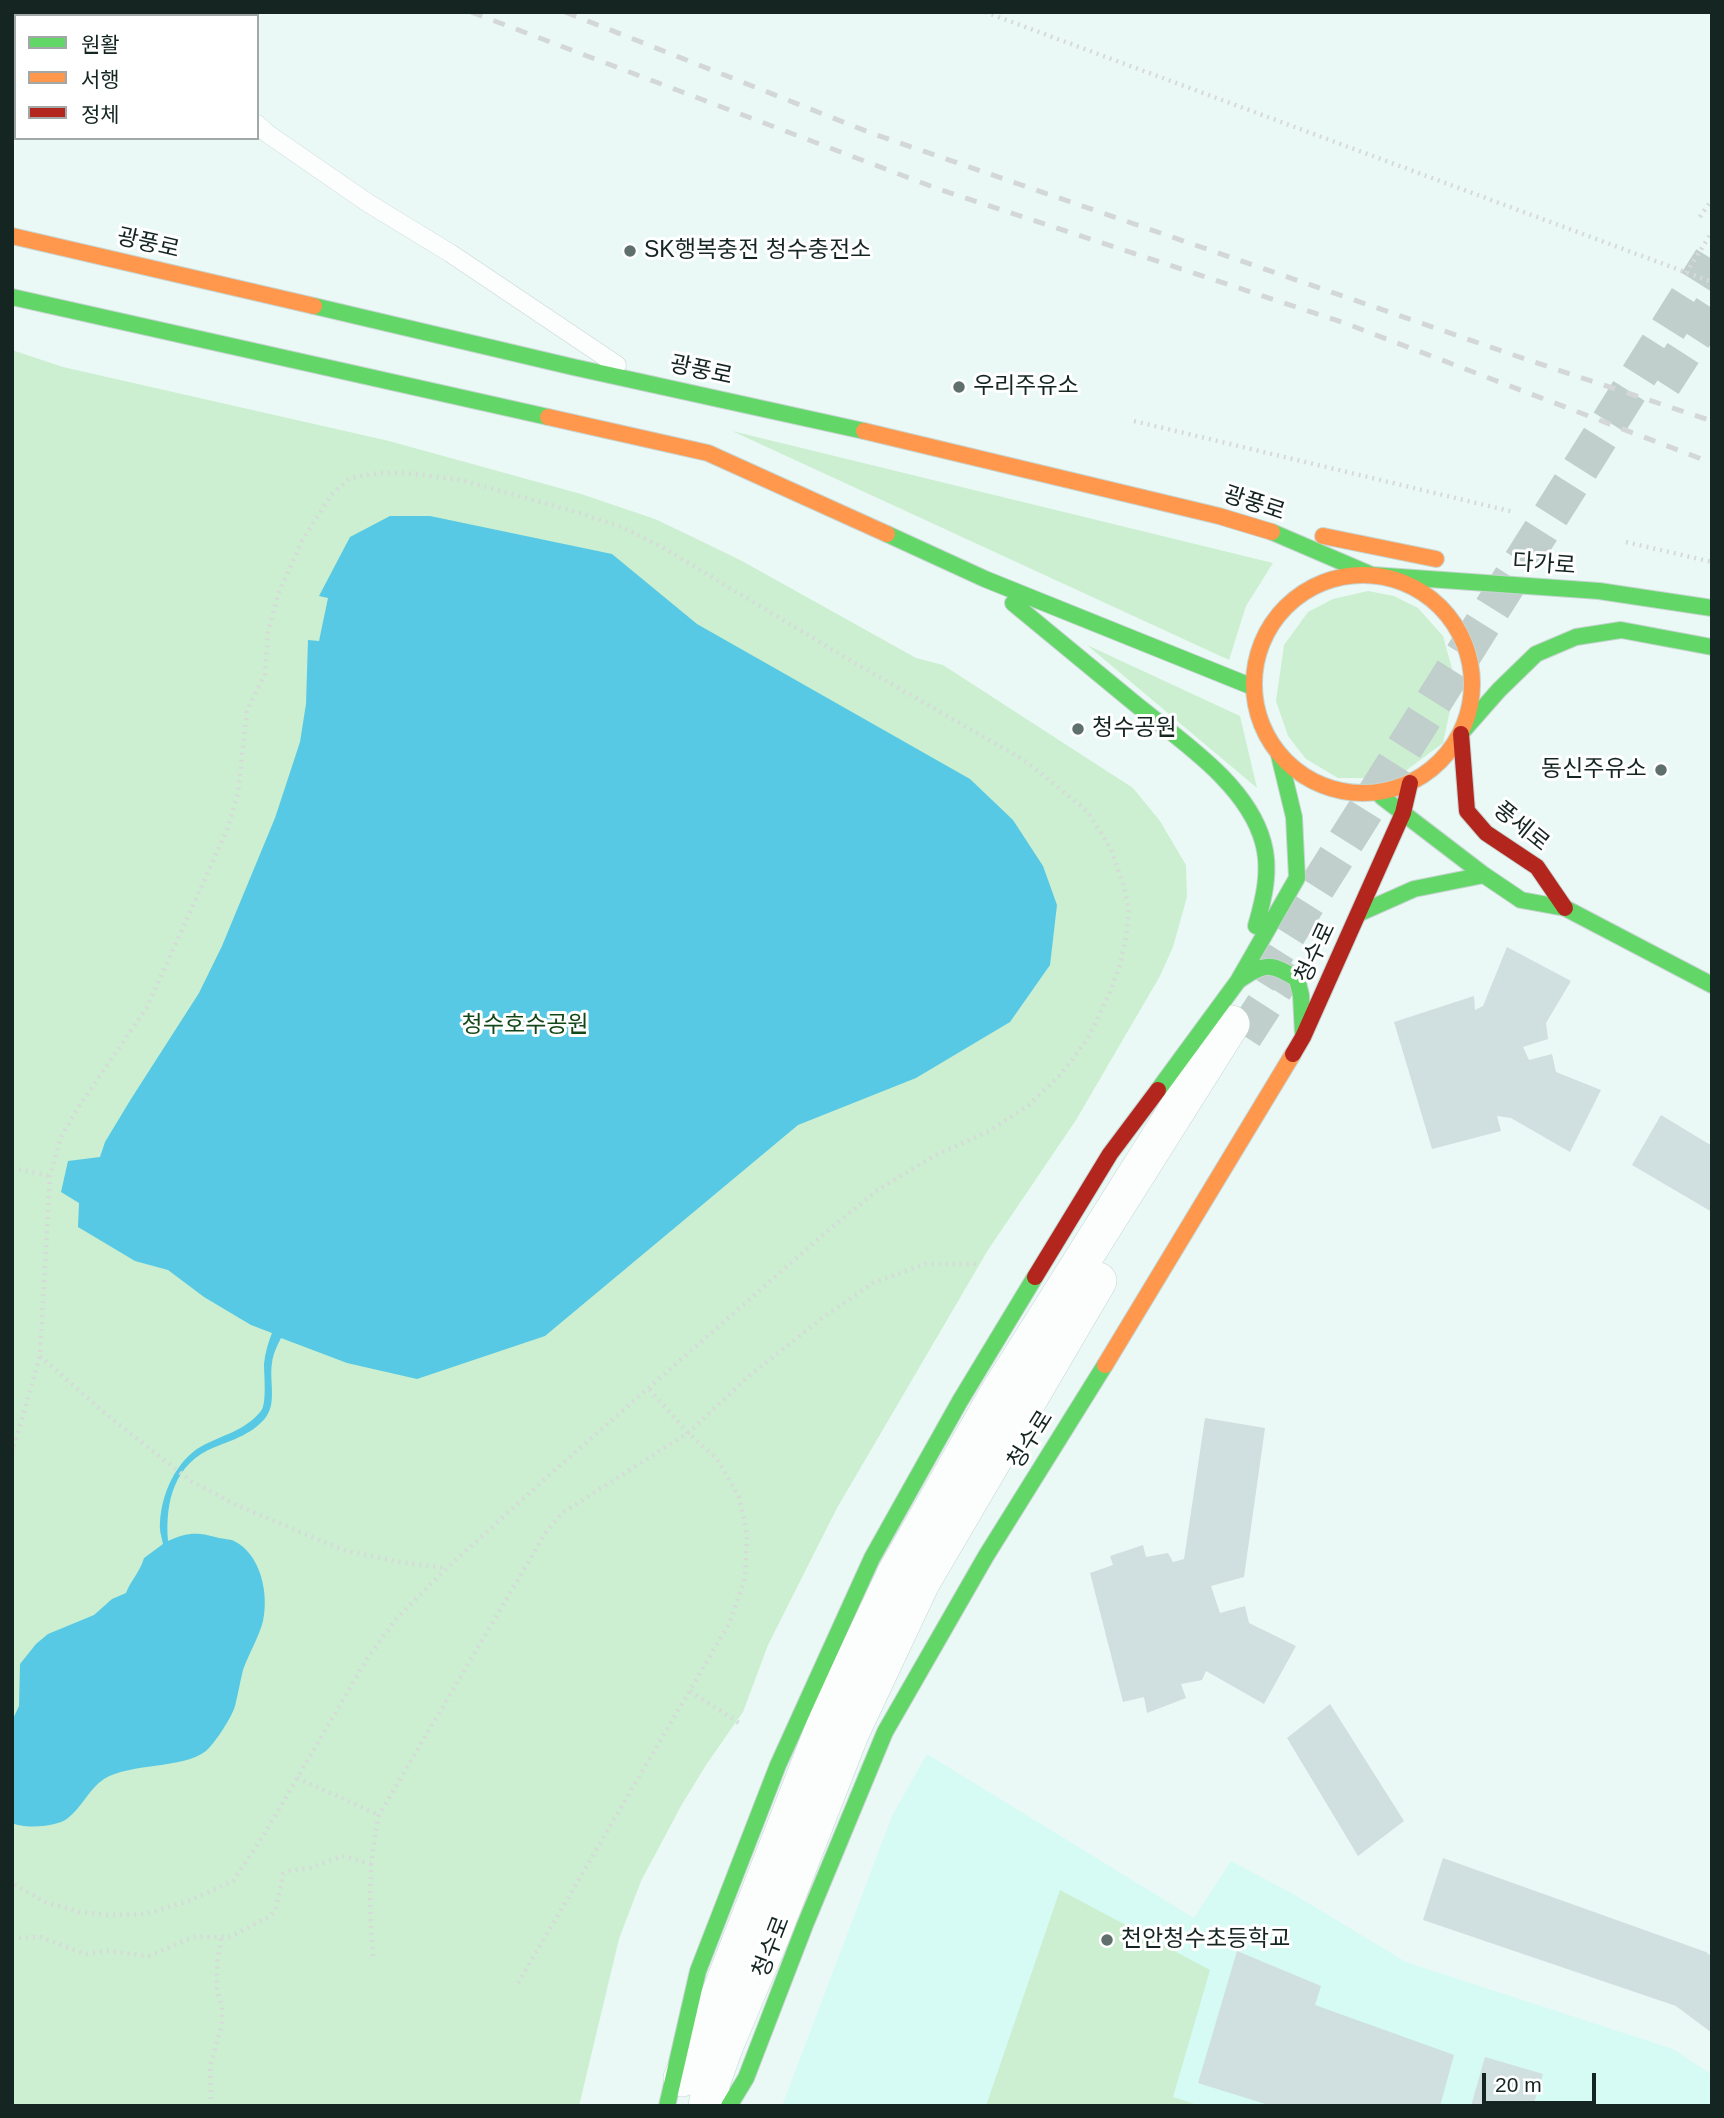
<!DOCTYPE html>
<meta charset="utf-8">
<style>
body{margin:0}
#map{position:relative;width:1724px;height:2118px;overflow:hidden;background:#ebf9f6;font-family:Helvetica,"Noto Sans KR",sans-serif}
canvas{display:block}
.frame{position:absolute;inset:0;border:14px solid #142522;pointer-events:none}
.legend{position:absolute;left:14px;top:14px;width:245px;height:126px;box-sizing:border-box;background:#fff;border:2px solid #a1a8a7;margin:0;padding:9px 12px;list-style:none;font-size:21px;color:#142522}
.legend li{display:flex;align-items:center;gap:14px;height:35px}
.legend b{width:35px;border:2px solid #a1a8a7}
.scale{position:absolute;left:1482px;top:2073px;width:114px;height:32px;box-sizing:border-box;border:4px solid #142522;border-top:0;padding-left:9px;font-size:21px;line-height:24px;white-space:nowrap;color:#142522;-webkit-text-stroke:5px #fff;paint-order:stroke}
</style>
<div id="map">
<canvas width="1724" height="2118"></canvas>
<div class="frame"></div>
<ul class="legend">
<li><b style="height:9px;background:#63d668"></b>원활</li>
<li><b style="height:9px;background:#ff974d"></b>서행</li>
<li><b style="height:9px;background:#b3261e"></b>정체</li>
</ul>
<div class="scale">20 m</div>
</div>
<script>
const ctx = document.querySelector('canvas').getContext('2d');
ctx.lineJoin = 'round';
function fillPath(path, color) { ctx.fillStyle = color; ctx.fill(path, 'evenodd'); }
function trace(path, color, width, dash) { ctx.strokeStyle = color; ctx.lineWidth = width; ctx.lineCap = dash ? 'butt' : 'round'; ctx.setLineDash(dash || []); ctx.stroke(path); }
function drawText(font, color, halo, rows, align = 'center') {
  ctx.font = font + ' Helvetica,"Noto Sans KR",sans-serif'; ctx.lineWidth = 6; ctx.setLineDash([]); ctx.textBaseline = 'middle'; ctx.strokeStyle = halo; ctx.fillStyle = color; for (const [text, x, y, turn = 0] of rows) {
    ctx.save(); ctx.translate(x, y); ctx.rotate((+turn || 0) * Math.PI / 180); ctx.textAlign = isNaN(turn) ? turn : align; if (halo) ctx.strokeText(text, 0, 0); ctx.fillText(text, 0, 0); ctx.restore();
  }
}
const built = new Path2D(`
 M927,1754L1194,1918L1231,1861L1295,1895L1406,1962L1673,2049L1712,2075V2106H782L892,1816Z`);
const green = new Path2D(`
 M12,350L63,367L389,441L581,494L655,519L699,540L742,561L916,658L943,665L1133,788L1160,821L1186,865L1187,897L1173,947L1160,976L1076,1120L988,1250L837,1508L768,1645L743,1712L706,1765L681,1806L641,1881L619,1939L579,2106H12Z
 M732,431L1273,563L1246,606L1229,660Z
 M1368,591L1394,596L1418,608L1443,636L1456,683L1443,743L1396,778H1338L1306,759L1288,736L1276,701L1284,645L1308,612L1333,599Z
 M1087,645L1240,716L1257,788Z
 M1060,1890L1210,1970L1173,2097L1200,2106H986Z`);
const water = new Path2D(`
 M390,516H430L612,554L697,624L970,779L1013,820L1043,866L1057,905L1050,965L1010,1022L916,1078L798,1125L545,1336L417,1379L347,1363L281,1338C277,1346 273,1354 272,1363C269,1380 277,1402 266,1417C254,1433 233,1440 215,1447C174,1463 165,1502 168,1541C188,1532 197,1532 219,1538C223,1539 230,1539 234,1541C261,1554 269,1594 263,1621C259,1637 249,1653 243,1670C240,1682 238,1694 235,1706C232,1717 215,1743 206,1751C183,1769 129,1763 104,1779C89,1789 82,1807 68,1818C58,1827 24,1829 12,1823V1721L19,1706L20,1664L36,1644L48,1634L94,1615L112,1599L126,1593C131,1580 140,1572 144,1558L163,1544C162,1538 159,1530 160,1523C161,1495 176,1460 202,1446C222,1435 245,1431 261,1411C267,1403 264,1376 264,1364C265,1353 268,1343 272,1333L251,1325L204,1297L168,1270L135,1261L78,1227L79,1203L61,1192L68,1161L100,1157L105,1142L131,1099L199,993L222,946L275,818L300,742L306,704L308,640L319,641L328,598L319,596L350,537Z`);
const building = new Path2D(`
 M1507,947L1571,981L1546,1023L1548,1039L1523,1047L1529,1060L1552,1054L1556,1072L1601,1090L1570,1152L1511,1118L1497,1116L1501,1131L1432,1149L1394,1022L1474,996L1475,1010L1483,1006Z
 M1661,1115L1712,1146V1212L1632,1165Z
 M1205,1418L1265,1428L1244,1577L1211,1586L1220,1613L1245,1606L1249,1623L1296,1646L1264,1704L1206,1671L1202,1680L1181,1684L1186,1698L1147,1713L1144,1697L1123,1702L1090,1573L1113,1565L1110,1556L1143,1545L1146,1557L1168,1553L1173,1562L1184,1559Z
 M1330,1704L1404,1821L1358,1856L1287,1738Z
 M1443,1858L1706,1952L1712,1957V2033L1676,2006L1423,1920Z
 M1237,1951L1321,1986L1315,2005L1454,2055L1440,2106H1272L1198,2083Z
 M1485,2057L1543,2074L1533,2106H1471Z`);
const streetTunnel = new Path2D(`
 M1663,384L1712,308
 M1258,981L1712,259
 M1244,1036L1291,963`);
const path = new Path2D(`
 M985,12L1712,282
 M1700,217L1712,199
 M1686,273L1712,232
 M1134,421L1514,512
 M1626,542L1712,562
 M12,1168L50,1176
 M40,1356L107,1415L191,1481L236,1505L343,1550L400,1562L446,1568
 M12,1453L40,1356L50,1176L61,1137L80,1105L147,1007L227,830L238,793L247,710L265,674L268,631L279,592L302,541L331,495L350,478L379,473H406L461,480L580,513L624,528L662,547L853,662L1024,760L1087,811L1111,849L1124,887L1129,910L1126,937L1120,965L1109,994L1088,1038L1062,1073L1029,1105L989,1131L932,1157L876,1191L825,1233L546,1478L447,1568L396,1619L367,1659L265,1833L233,1881L191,1900L146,1914L109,1915L80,1912L45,1902L12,1883
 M690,1691L739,1723
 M297,1778L379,1815
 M12,1938L40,1937L85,1954L107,1951L149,1956L193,1937H229L269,1917L276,1909L283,1874L289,1871L310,1868L342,1856L371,1864
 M373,1956C369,1904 368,1867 379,1815L546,1532L562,1513L688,1433L748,1377L822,1318L873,1283L925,1264H980
 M518,1983L730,1622L745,1578L747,1534L739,1497L717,1459L688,1433L649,1389
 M211,2106L210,2067L222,2024V2007L217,1990V1963L221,1938`);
const lane = new Path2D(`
 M257,124L268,134L368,203L450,253L617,365`);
const street = new Path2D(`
 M682,2078L706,2030L829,1715L896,1573L998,1394L1231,1024
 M707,2106L712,2081L725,2045L773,1931L850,1734L921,1583L1098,1281`);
const fast = new Path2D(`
 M12,297L548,417
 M314,306L573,367L864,431
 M1272,532L1372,575L1599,591L1712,608
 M887,534L985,579L1253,687
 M1013,603C1053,636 1093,669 1133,702C1178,739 1247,783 1263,842C1271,870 1264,898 1256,926
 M1462,732L1499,690L1536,654L1576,637L1621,630L1712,647
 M1382,797L1484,875L1521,900L1565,908L1712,985
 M1360,913L1414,889L1484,875
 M1238,981C1264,963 1270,962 1297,979L1301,995L1303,1035
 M1158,1090L1238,981L1297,878L1294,817L1279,755
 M667,2106L698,1971L778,1765L872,1558L960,1401L1035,1277
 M729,2106L746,2078L805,1925L885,1732L986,1556L1105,1365`);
const slow = new Path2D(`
 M12,236L314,306
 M548,417L708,453L887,534
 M864,431L1219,516L1272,532
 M1323,536L1436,559
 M1254 684a109 109 0 1 1 218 0a109 109 0 1 1-218 0Z
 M1105,1365L1293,1054`);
const jam = new Path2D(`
 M1461,734L1467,811L1486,833L1537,867L1565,908
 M1293,1054L1303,1037L1403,813L1410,783
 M1035,1277L1110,1154L1158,1090`);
const rail = new Path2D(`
 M471,12L941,190L1342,322L1712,463
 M565,12L871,133L1525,359L1712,421`);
const markers = [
 [630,251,7,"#5f6f6c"],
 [959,387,7,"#5f6f6c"],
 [1078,729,7,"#5f6f6c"],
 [1661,770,7,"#5f6f6c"],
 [1107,1940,7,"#5f6f6c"]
];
const streetNames = [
 ["광풍로",148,244,13],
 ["광풍로",701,371,12],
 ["광풍로",1254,504,18],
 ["다가로",1544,565,4],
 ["풍세로",1521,827,39],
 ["청수로",1316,953,-65],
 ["청수로",1031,1440,-58],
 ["청수로",772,1947,-69]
];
const poiNames = [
 ["SK행복충전 청수충전소",644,251],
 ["우리주유소",973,387],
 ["청수공원",1092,729],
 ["동신주유소",1647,770,"right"],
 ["천안청수초등학교",1121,1940]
];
const parkNames = [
 ["청수호수공원",525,1026]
];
fillPath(built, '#d6faf4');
fillPath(green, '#cbefd0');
fillPath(water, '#57c9e5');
fillPath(building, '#d0dfdf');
trace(streetTunnel, '#c0cfcc', 37, [37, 18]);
trace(lane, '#c6d5d2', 19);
trace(street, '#c6d5d2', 38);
trace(fast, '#c6d5d2', 18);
trace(slow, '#c6d5d2', 18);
trace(jam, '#c6d5d2', 18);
trace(path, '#d6dad9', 4.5, [2, 5]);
trace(lane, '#fcfefe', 18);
trace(street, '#fcfefe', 37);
trace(fast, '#63d668', 16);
trace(slow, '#ff974d', 16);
trace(jam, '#b3261e', 16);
trace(rail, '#d3d8d7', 5, [12, 12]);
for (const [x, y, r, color] of markers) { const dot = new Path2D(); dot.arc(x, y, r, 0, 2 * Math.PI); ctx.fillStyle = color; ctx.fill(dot); trace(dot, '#fff', 2.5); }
drawText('23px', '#142522', '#fff', streetNames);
drawText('23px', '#142522', '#fff', poiNames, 'left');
drawText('23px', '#124817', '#fff', parkNames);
</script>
